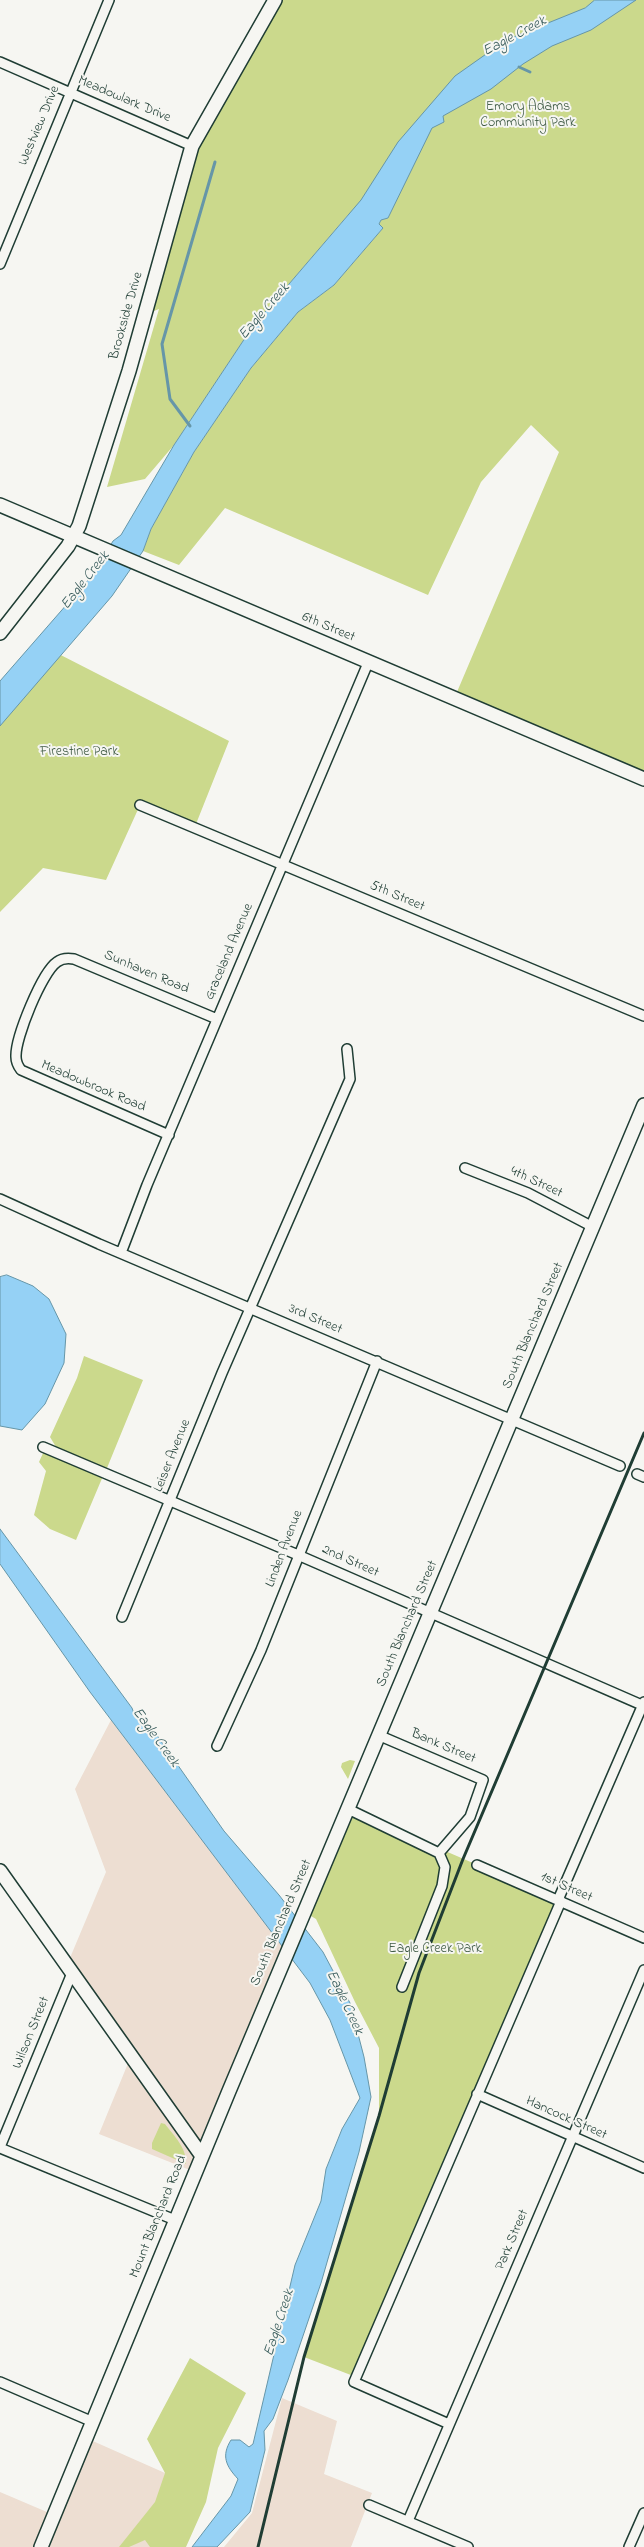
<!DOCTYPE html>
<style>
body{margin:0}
canvas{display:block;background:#f6f6f2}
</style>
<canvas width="644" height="2547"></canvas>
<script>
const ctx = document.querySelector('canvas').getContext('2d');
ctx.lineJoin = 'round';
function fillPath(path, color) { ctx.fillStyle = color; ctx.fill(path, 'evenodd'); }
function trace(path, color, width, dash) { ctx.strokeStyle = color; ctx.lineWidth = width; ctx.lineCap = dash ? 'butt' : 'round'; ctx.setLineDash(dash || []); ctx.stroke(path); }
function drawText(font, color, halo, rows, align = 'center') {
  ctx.font = font + ' "Indie Flower",sans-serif'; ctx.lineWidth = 4; ctx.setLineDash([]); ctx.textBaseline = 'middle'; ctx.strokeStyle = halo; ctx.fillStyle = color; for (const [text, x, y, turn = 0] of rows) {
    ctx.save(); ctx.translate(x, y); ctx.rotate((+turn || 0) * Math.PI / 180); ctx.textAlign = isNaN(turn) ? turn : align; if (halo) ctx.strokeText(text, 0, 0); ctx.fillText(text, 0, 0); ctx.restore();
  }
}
const built = new Path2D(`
 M111,1720L284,1948L195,2172L99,2134L131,2056L67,1965L106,1872L75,1789Z
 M282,2398L337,2421L324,2474L372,2493L351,2547H224L252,2513Z
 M86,2438L165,2473L157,2547H0V2492L54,2515Z`);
const green = new Path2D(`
 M275,0H644V779L454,699L559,452L531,425L481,482L428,595L225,508L179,565L143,551L151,529L194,452L251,368L298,312L334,285L383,228L379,224L381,220L388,218L401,189L348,215L253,326L174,445L145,479L107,487L159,309L144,315L192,146Z
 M47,648L229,741L194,829L140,805L106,880L43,868L0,912V703Z
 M84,1356L143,1380L107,1468L56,1447L50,1437L77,1378Z
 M44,1451L103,1476L76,1540L50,1529L34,1515L46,1471L39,1462Z
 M350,1760L355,1761L348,1779L341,1767L342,1763Z
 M348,1809L561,1901L356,2377L304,2357L379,2116V2048L355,2002L316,1919L304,1912Z
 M161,2123L165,2124C174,2136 187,2148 186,2164L152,2149V2143Z
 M190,2358L246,2393L218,2448L206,2502L186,2547H150L145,2540L129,2547H119L155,2502L165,2473L147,2439Z`);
const water = new Path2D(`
 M595,0H636L591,30L552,46L523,64L491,89L443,116L444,122L432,128L388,218L381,220L379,224L383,228L334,285L298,312L251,368L194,452L151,529L143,551L112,596L0,726V681L95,572L113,541L121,535L174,445L253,326L361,200L398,142L455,76L506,40L585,8Z
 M7,1275L33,1286L49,1299L66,1334L64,1363L45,1404L22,1430L0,1426V1277Z
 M0,1529L132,1708C135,1717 139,1722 149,1724L224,1831L279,1895L323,1952L350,2003L364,2057L371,2097L359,2152L321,2283L288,2380L273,2419L264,2431L265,2450L250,2512L217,2547H192L231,2496L238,2479C226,2466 221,2456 231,2440H240L249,2447L253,2444L295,2265L321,2201L326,2169L342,2129L360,2098L330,2020L310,1983L90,1692L0,1564Z`);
const stream = new Path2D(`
 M519,67L530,72
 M190,426L170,399L162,344L215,162`);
const street = new Path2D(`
 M0,62L192,146
 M0,264L109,0
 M140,805L644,1016
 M169,1135L21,1070C18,1066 16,1063 16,1057C15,1038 42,972 57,962C62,958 68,958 74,959L217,1019
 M465,1168L528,1193L593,1227
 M0,1199L99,1244L620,1466
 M121,1253L147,1185L368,663
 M43,1447L298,1555L644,1706
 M637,1474L644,1477
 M122,1617L222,1373L350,1079L347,1049
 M378,1735L483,1780L470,1817L439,1853L445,1867L442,1886L402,1987
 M217,1746L261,1650L377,1361
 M348,1809L439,1853
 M477,1865L644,1938
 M558,1900L644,1702
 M477,2094L644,2168
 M0,2147L72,1973
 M0,2148L175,2220
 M0,2382L93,2422
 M449,2424L354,2382L561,1901
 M369,2505L468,2547
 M408,2521L644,1970
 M629,2547L644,2513`);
const secondary = new Path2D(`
 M0,505L644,779
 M0,633L68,546L79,526L129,371L192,146L275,0
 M0,1871L202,2156
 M41,2547L229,2091L644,1105`);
const rail = new Path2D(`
 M258,2547L304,2357L379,2116L419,1973L463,1859L644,1433`);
const streetNames = [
 ["Meadowlark Drive",124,100,23],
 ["Westview Drive",40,126,-67],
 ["Brookside Drive",127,316,-74],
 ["6th Street",328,628,23],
 ["5th Street",397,897,23],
 ["Graceland Avenue",230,952,-67],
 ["Sunhaven Road",146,973,23],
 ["Meadowbrook Road",93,1087,23],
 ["4th Street",536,1183,25],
 ["3rd Street",315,1320,23],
 ["South Blanchard Street",534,1326,-67],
 ["Leiser Avenue",173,1456,-68],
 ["Linden Avenue",285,1549,-69],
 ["2nd Street",350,1562,24],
 ["South Blanchard Street",408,1624,-67],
 ["Bank Street",443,1747,23],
 ["1st Street",566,1888,24],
 ["South Blanchard Street",282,1923,-67],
 ["Wilson Street",32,2033,-68],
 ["Hancock Street",566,2119,24],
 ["Mount Blanchard Road",159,2217,-68],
 ["Park Street",513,2240,-67]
];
const parkNames = [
 ["Emory Adams",528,108],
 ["Community Park",528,124],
 ["Firestine Park",79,753],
 ["Eagle Creek Park",435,1950]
];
const waterNames = [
 ["Eagle Creek",515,37,-28],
 ["Eagle Creek",265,312,-49],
 ["Eagle Creek",86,581,-52],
 ["Eagle Creek",155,1738,54],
 ["Eagle Creek",344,2003,65],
 ["Eagle Creek",280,2323,-72]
];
fillPath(built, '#edded2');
fillPath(green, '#cbd98c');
fillPath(water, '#95d1f5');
trace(water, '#6696a8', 1);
trace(stream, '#6696a8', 3);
trace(street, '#1f3d34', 12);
trace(secondary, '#1f3d34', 16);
trace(street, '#f6f6f2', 9);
trace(secondary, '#f6f6f2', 13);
trace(rail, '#1f3d34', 3);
drawText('14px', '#1f3d34', '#f6f6f2', streetNames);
drawText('14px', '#415c46', '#f6f6f2', parkNames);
drawText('italic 15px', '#375b5b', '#f6f6f2', waterNames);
</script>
